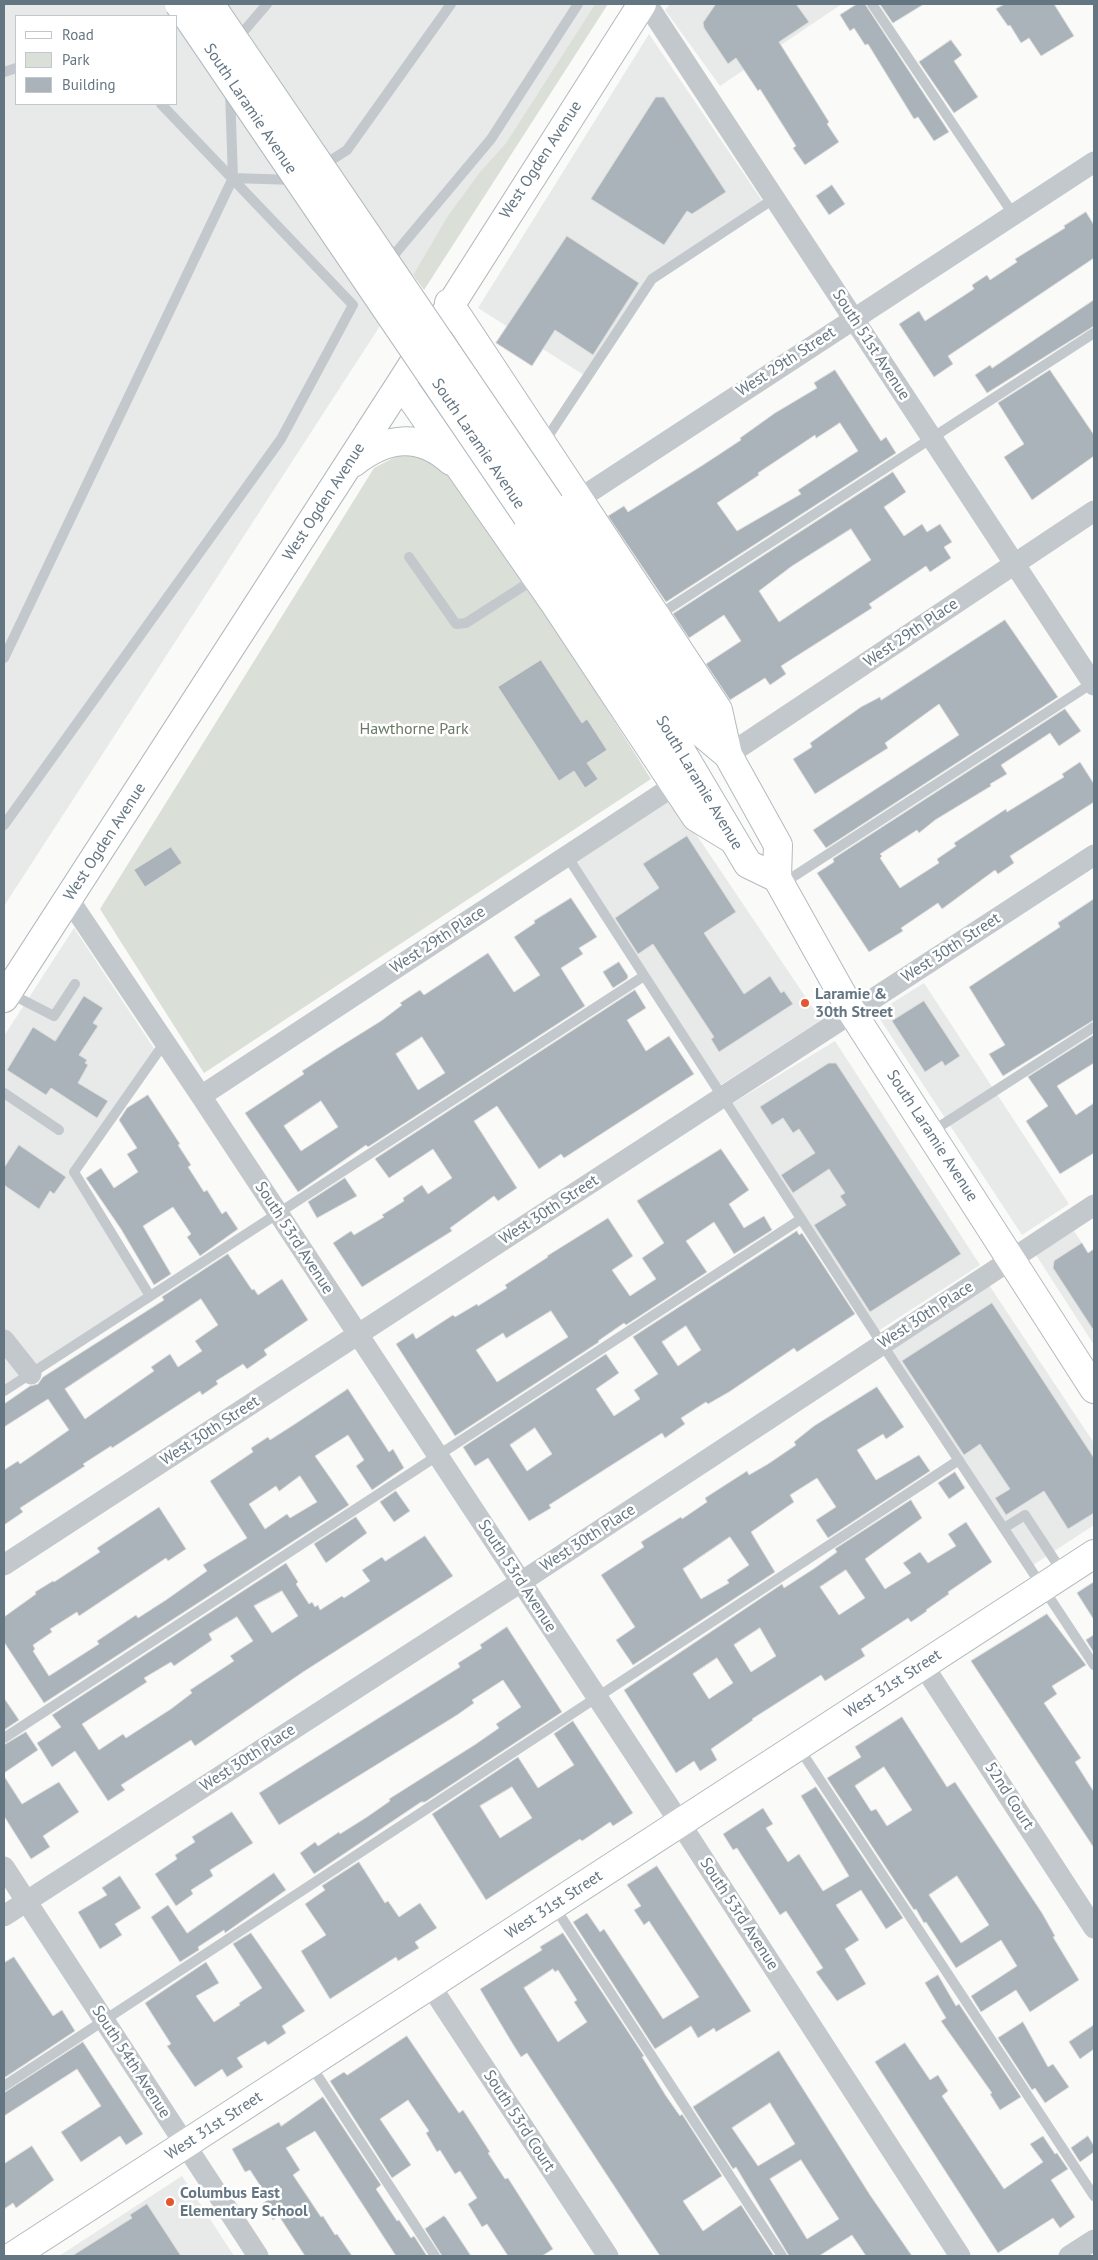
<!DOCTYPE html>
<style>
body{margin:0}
#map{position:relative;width:1098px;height:2260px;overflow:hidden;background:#fafaf8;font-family:"PT Sans",sans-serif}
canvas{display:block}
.frame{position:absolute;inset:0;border:5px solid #657683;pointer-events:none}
.legend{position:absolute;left:15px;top:15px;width:162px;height:90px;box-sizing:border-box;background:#fff;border:1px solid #c1c8cd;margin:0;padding:6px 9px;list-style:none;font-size:15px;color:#657683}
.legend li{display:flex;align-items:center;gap:10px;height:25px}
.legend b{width:25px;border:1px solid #c1c8cd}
</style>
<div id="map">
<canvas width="1098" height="2260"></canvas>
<div class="frame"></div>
<ul class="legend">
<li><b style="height:6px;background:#fff"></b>Road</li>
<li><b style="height:14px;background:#dadfd7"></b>Park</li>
<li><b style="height:14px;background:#aab3b9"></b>Building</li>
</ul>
</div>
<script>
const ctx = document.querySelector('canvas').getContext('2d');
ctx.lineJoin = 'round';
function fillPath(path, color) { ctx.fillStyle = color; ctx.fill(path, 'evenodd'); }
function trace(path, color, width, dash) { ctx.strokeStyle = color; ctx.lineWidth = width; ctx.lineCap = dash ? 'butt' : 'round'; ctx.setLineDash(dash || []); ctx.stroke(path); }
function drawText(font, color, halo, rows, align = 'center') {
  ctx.font = font + ' "PT Sans",sans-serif'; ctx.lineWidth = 5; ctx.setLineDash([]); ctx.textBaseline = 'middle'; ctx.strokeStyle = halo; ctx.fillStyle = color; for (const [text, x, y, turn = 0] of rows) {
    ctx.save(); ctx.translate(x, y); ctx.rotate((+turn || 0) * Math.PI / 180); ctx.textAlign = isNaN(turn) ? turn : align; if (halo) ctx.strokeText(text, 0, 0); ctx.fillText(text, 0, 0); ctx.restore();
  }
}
const built = new Path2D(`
 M4,4H595L506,143L479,173L447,217L413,275L4,906ZM16,16H176V104H16Z
 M670,4H842L720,86L665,10Z
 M649,34L765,205L652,279L587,377L478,308Z
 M671,797L821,1020L716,1088L571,864Z
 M74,928L157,1053L74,1172L150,1296L4,1391V1036Z
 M924,983L1069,1204L1022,1235L876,1013Z
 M835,1041L980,1265L875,1333L728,1106Z
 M1074,1231L1094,1261V1345L1036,1255Z
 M989,1285L1094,1443V1525L1030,1567L887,1351Z
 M182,2176L234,2256H59Z`);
const green = new Path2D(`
 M595,4H608L424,290L413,275L447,217L479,173L506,143Z
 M430,452L469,492L651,779L204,1073L100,909L374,468L401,454Z`);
const building = new Path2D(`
 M716,4H796L809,22L779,42L829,122L827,124L839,142L805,165L793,148L796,146L760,89L758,91L736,58L728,64L704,28L703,23Z
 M857,4H865L949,132L934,141L918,117L914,119L868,44L865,45L854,28L850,31L840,15Z
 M880,4H924L893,23Z
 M1005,4H1054L1074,36L1041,56L1029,38L1021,43L1010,25L1008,26L996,9Z
 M951,40L962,55L954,61L978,97L954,113L919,62Z
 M656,97H664L726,192L692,214L687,211L664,245L591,199Z
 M832,185L845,204L829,215L816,196Z
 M1086,212L1094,225V258L948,356L953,364L934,377L899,324L919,311L925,321L974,289L972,285L987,275L990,280L1017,262L1015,259L1065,228L1064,226Z
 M567,236L639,283L593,355L555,330L532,366L496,343Z
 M1094,300V326L987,393L975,375L990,365L992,368Z
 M835,370L881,441L886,437L896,453L666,602L608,516L624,506L628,512L703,465L741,440L740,438L775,413L817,388L814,383ZM840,423L858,451L798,490L801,494L737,531L717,503L759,475L758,473L815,435L816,438Z
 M1050,370L1094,435V456L1032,500L1004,457L1024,444L998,403Z
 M893,472L906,492L884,507L904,536L922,524L927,532L940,524L952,542L944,547L951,558L930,572L926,566L869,604L872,608L781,666L786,674L770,685L765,678L730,700L706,664L741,641L724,615L689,638L673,614ZM851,529L871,560L779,622L759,591L792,566Z
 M1005,620L1058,697L826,848L813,830L959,735L939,704L885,743L888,748L815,794L793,759L812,747L810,743L861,707L880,697L881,700Z
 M541,660L582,723L587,719L607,750L587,763L598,779L585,788L574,771L559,781L498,687Z
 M1065,709L1081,731L1059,746L1050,733L1001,765L1007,774L990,784L991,786L935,820L919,833L917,830L880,854L882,856L880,858L900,888L939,863L937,859L956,846L954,843L1006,809L1007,812L1064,777L1062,774L1080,762L1094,784V802L1010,856L1014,863L998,874L995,870L942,909L938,903L901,928L903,931L869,952L817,873L834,862L833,859Z
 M687,836L736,912L704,933L744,994L770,976L781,993L784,991L793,1004L719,1052L711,1039L714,1037L653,944L638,954L615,918L659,888L643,864Z
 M171,847L182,863L145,887L134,870Z
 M571,898L597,937L579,948L583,954L561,968L585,1006L368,1147L366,1145L298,1192L245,1113L304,1074L302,1071L336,1049L381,1021L402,1005L400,1003L420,990L424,995L488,953L514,992L540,975L514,937L535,923L534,921ZM422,1037L445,1073L418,1090L396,1054ZM321,1101L338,1127L301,1151L284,1126Z
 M1094,899V1020L1003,1076L989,1054L1005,1045L969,987L1060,927L1058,923Z
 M619,962L628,976L627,979L613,988L603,972Z
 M635,990L646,1008L627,1020L646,1051L669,1036L694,1074L564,1158L561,1154L539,1169L497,1106L474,1121L517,1188L498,1201L494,1196L450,1228L452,1231L362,1287L333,1243L351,1231L354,1235L384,1217L382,1215L404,1201L403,1198L422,1185L428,1194L452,1178L433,1149L389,1178L375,1159Z
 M84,996L103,1008L93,1023L98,1026L79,1055L87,1060L85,1063L88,1065L78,1083L108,1101L97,1118L51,1088L46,1095L7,1070L33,1027L55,1041Z
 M924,1001L960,1056L945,1066L942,1061L925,1072L892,1021Z
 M1094,1035V1063L1057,1086L1076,1115L1094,1103V1153L1060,1174L1026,1121L1048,1106L1028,1077Z
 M829,1063H836L961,1254L870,1312L814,1225L846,1205L840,1196L845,1193L829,1169L793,1193L781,1175L815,1153L799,1129L793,1133L783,1118L772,1125L760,1107Z
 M148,1095L180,1144L178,1145L191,1165L188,1167L204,1192L207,1190L222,1214L226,1211L238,1229L200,1256L187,1237L191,1234L173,1207L143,1226L171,1274L154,1285L121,1229L86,1178L101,1168L114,1188L138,1172L127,1154L137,1148L119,1120L127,1108Z
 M19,1145L66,1177L54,1194L50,1191L39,1209L4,1185V1168Z
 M721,1149L749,1190L729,1204L744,1228L764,1216L772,1230L734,1254L714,1222L686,1241L707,1272L626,1325L624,1323L598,1341L599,1342L455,1436L396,1344L413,1333L416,1339L453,1315L455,1317L477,1304L478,1306L507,1288L505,1285L548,1257L547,1256L608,1218L633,1256L612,1270L630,1296L656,1279L642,1258L664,1243L637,1201ZM551,1311L568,1337L497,1382L476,1350L503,1333L506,1338Z
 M345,1178L357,1196L317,1218L308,1202Z
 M797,1231L799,1235L802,1233L855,1314L797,1352L794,1348L729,1392L708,1404L706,1402L681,1418L685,1424L665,1438L662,1433L549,1505L551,1508L529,1521L488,1458L475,1466L463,1447L606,1354L619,1373L596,1389L614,1416L640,1399L634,1390L658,1374L633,1337ZM686,1326L701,1350L678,1366L662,1342ZM535,1428L552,1454L527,1471L510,1445Z
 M1082,1243L1088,1253L1094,1249V1331L1053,1268L1054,1261Z
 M228,1254L252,1290L254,1289L258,1295L282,1279L308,1320L264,1350L267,1355L247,1369L243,1364L216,1381L218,1384L202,1395L200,1391L112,1448L111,1446L83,1464L85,1466L20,1508L23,1512L4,1525V1470L18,1461L20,1464L69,1430L48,1399L4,1427V1404L30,1386L38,1384L43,1377L164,1300L162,1297ZM201,1299L218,1325L195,1341L202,1351L178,1367L170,1354L151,1367L154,1371L85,1419L65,1389Z
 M992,1303L1094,1458V1513L1068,1529L1044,1491L1006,1515L995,1498L1010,1489L980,1444L964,1455L902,1361Z
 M877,1387L904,1427L886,1439L883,1434L857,1450L876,1480L919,1455L930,1471L828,1538L816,1520L836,1507L817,1478L790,1495L794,1502L751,1532L775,1572L633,1665L616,1640L635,1627L601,1575L644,1547L641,1542L681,1517L682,1519L707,1502L705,1498L747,1471L749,1475L768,1464L796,1445L794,1442L814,1426ZM730,1537L749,1565L727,1580L729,1583L701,1599L683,1569Z
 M348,1389L389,1452L393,1449L404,1468L372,1490L356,1466L364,1460L348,1435L315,1456L349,1505L44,1703L4,1642V1617L36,1594L35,1592L53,1581L54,1582L100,1552L97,1548L159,1507L186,1549L168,1561L166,1558L79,1616L77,1612L50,1629L52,1632L33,1645L35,1649L33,1651L49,1676L99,1644L97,1641L136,1615L138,1618L166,1600L207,1571L203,1565L247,1538L210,1481L253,1452L251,1448L268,1437L270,1440L295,1424ZM300,1476L317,1502L290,1518L287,1514L265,1529L249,1504L276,1486L279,1491Z
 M955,1472L965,1488L949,1499L938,1483Z
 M396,1491L410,1511L394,1522L380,1502Z
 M911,1500L922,1518L865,1559L885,1589L911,1573L903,1563L920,1552L928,1563L956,1546L948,1534L966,1522L992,1562L948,1592L949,1594L926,1610L927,1611L911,1622L908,1618L861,1649L865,1656L825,1681L821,1675L752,1719L753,1720L711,1749L717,1760L700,1771L694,1761L676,1773L624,1690L782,1584L784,1588L815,1568L837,1552L835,1549ZM846,1570L865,1598L839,1615L820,1587ZM760,1628L776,1656L751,1672L734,1645ZM717,1658L733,1683L709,1699L693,1674Z
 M356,1517L367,1533L326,1563L314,1544Z
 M425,1536L453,1576L303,1672L195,1746L191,1740L121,1785L125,1790L108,1801L75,1751L52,1767L37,1743L61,1727L52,1715L286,1563L298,1582L296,1584L309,1604L312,1602L315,1607L318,1605L320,1610L342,1596L344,1598L370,1581L362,1570L382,1557L385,1561ZM282,1591L298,1616L272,1633L254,1606ZM237,1617L253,1641L230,1656L234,1661L190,1690L192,1693L171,1709L126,1738L123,1734L99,1750L82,1724L147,1682L144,1678L171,1662L174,1666L212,1640L209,1634Z
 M1094,1582V1620L1077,1593Z
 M1047,1614L1086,1665L1052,1686L1057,1694L1044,1703L1081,1758L1075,1762L1094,1792V1848L971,1661Z
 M507,1627L562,1712L425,1802H421L314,1874L300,1853L315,1842L318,1846L339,1832L340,1834L367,1817L390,1801L389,1799L476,1744L499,1728L496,1724L521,1707L503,1680L472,1700L474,1703L457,1715L279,1825L259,1793L460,1667L458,1663L482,1648L480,1645Z
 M1094,1635V1653L1086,1640Z
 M4,1698L19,1720L4,1730Z
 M902,1717L947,1787L955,1782L1042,1913L1055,1936L1053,1937L1079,1980L1030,2012L1016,1990L981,2012L971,1996L1017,1966L1001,1940L956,1968L926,1922L924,1923L916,1909L914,1910L827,1778L861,1757L855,1747ZM884,1767L912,1810L887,1826L876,1809L871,1811L855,1786ZM957,1876L989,1925L961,1943L929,1895Z
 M573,1721L633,1813L613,1826L610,1822L582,1841L580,1839L486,1900L432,1814L518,1757L538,1788L574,1765L554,1734ZM512,1787L532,1818L500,1838L480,1806Z
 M26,1732L38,1750L4,1773V1745Z
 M4,1776L22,1804L59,1782L79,1812L43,1836L50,1847L31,1859L4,1816Z
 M816,1787L903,1918L886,1929L861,1890L836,1905L859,1940L845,1949L866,1984L837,2001L816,1972L823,1968L786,1911L780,1915L737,1848L733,1850L723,1834L763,1808L773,1824L766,1828L788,1862L799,1854L823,1891L849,1876L801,1796Z
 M232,1812L253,1843L210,1870L213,1876L191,1890L193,1894L176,1906L155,1874L177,1859L175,1855L195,1842L192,1837Z
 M359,1862L385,1903L388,1901L399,1917L420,1903L437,1928L415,1942L419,1948L398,1961L396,1957L330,1999L301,1951L326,1935L305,1904L325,1890L322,1886Z
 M657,1866L751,2011L716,2032L714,2028L698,2038L691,2026L655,2049L573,1922L587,1913L600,1932L604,1929L663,2019L699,1997L649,1921L644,1925L634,1910L641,1906L627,1885Z
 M274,1873L286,1890L225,1933L224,1930L198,1947L199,1950L180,1962L151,1917L168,1905L187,1933Z
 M120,1876L141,1908L115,1924L122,1935L100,1949L78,1912L107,1895L102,1888Z
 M251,1933L305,2011L282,2026L286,2033L268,2045L265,2041L237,2058L243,2067L227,2077L222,2069L195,2087L167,2046L171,2044L145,2003L206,1962L219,1983L196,1996L214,2022L240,2005L239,2003L262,1988L233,1944Z
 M563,1933L644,2056L642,2057L666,2096L680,2116L682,2114L722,2176L683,2201L703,2231L741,2205L774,2256H660L527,2053L521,2057L511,2041L480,1989L542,1950L540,1947ZM553,1969L555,1972L558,1970L577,2000L574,2002L587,2022L558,2042L524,1988Z
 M14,1957L53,2016L62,2010L75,2031L4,2078V1963Z
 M938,1975L956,2006L959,2004L1021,2097L1000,2110L990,2094L992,2093L941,2021L946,2018L925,1983Z
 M1023,2022L1048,2067L1053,2064L1069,2087L1045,2103L1035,2088L1032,2090L998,2038Z
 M1094,2025V2049L1080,2059L1069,2042Z
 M407,2036L459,2113L463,2110L490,2152L488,2153L505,2179L508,2178L553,2249L542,2256H508L487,2224L482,2227L468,2204L477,2198L460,2171L455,2174L440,2150L437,2152L426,2133L429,2131L408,2100L380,2119L411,2165L392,2178L330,2081L344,2072L347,2075Z
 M83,2042L143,2134L126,2145L120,2136L81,2162L61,2132L101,2106L77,2069L4,2116V2093Z
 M905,2043L930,2080L938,2075L948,2091L942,2096L1004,2189L1043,2162L1030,2144L1043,2136L1055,2154L1057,2153L1068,2169L1051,2180L1075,2217L1060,2228L1053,2218L998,2253L875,2062Z
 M779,2051L870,2195L912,2256H866L852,2235L819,2256H789L736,2167L733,2169L693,2107ZM770,2103L795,2144L758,2166L732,2128ZM801,2160L839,2219L807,2239L770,2179Z
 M323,2097L381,2185L376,2189L397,2221L399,2220L411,2238L414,2236L427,2256H396L315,2131L286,2148L300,2170L293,2175L321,2217L323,2216L335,2235L337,2234L352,2256H305L279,2216L273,2220L262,2204L269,2199L250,2170L245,2172L232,2149L279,2122L281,2126Z
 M1088,2136L1094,2146V2152L1080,2162L1071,2148Z
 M32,2146L54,2180L16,2208L13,2203L4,2209V2164Z
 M147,2204L181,2256H72L132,2218L130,2215Z
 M444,2216L446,2218L471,2256H442L425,2229Z`);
const lane = new Path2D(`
 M872,4L1013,214
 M237,39L267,4
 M4,72L16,68
 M322,166L347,150L451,4
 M233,178L294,180
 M388,262L491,139L578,4
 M543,444L652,279L775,198
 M409,557L456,624L466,623L536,578
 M657,616L1094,333
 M4,658L233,178L230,91
 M4,825L281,439L353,305L161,104
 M567,856L882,1344L1094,1665
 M782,884L1094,682
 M9,993L54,1016L75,984
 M4,1093L59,1130
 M931,1132L1094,1027
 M150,1296L74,1172L165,1042
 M4,1391L644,976
 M1004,1528L1025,1515L1063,1573
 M4,1738L801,1219
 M799,1748L1094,2196
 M554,1906L782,2256
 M310,2064L435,2256
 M4,2086L959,1460`);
const street = new Path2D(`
 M647,4L1094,685
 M579,499L1094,162
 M728,755L1094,511
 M68,898L201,1096L680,1823L960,2256
 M201,1096L675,785
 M4,1340L31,1374
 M4,1565L1094,855
 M923,1665L1094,1928
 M4,1867L258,2256
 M4,1916L521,1582L1094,1205
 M430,1985L608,2256
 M1069,2256L1094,2240`);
const secondary = new Path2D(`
 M449,303L718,710L728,755
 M401,383L555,604L696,817L732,839
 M353,463C386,437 419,432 451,461
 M550,504L697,729L728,755L778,845L777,878L852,1012L1094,1389
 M527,516L681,751L748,864L777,878
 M4,998L401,383L642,4
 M13,2256L1094,1554`);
const secondaryBridge = new Path2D(`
 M179,4L527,516
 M210,4L550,504`);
const markers = [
 [805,1003,5,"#e4572e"],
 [170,2202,5,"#e4572e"]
];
const streetNames = [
 ["South Laramie Avenue",250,109,56],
 ["West Ogden Avenue",541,160,-57],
 ["South 51st Avenue",871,345,57],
 ["West 29th Street",786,362,-33],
 ["South Laramie Avenue",478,444,56],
 ["West Ogden Avenue",324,502,-57],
 ["West 29th Place",911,633,-34],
 ["South Laramie Avenue",699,783,59],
 ["West Ogden Avenue",105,842,-57],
 ["West 29th Place",438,940,-33],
 ["West 30th Street",951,948,-33],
 ["South Laramie Avenue",932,1136,57],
 ["West 30th Street",549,1210,-33],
 ["South 53rd Avenue",294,1238,57],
 ["West 30th Place",926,1315,-33],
 ["West 30th Street",210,1431,-33],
 ["West 30th Place",588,1538,-33],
 ["South 53rd Avenue",517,1576,57],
 ["West 31st Street",893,1684,-33],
 ["West 30th Place",248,1758,-33],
 ["52nd Court",1009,1796,57],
 ["West 31st Street",554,1905,-33],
 ["South 53rd Avenue",739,1914,57],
 ["South 54th Avenue",131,2062,57],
 ["South 53rd Court",519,2121,57],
 ["West 31st Street",214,2126,-33]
];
const parkNames = [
 ["Hawthorne Park",414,729]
];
const poiNames = [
 ["Laramie &",815,994],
 ["30th Street",815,1012],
 ["Columbus East",180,2193],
 ["Elementary School",180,2211]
];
fillPath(built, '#e8e9e9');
fillPath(green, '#dadfd7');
fillPath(building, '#aab3b9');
trace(building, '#dcdcda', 1);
trace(secondary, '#b3babf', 30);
trace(lane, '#c3c8cc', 10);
trace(street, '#c3c8cc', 21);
trace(secondary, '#fff', 28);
trace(secondaryBridge, '#b3babf', 30, []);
trace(secondaryBridge, '#fff', 28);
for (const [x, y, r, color] of markers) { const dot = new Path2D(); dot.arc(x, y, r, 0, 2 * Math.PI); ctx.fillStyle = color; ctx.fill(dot); trace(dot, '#fff', 2); }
drawText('16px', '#657683', '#fff', streetNames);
drawText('16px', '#687a64', '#fff', parkNames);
drawText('bold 16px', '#657683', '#fff', poiNames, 'left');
</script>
